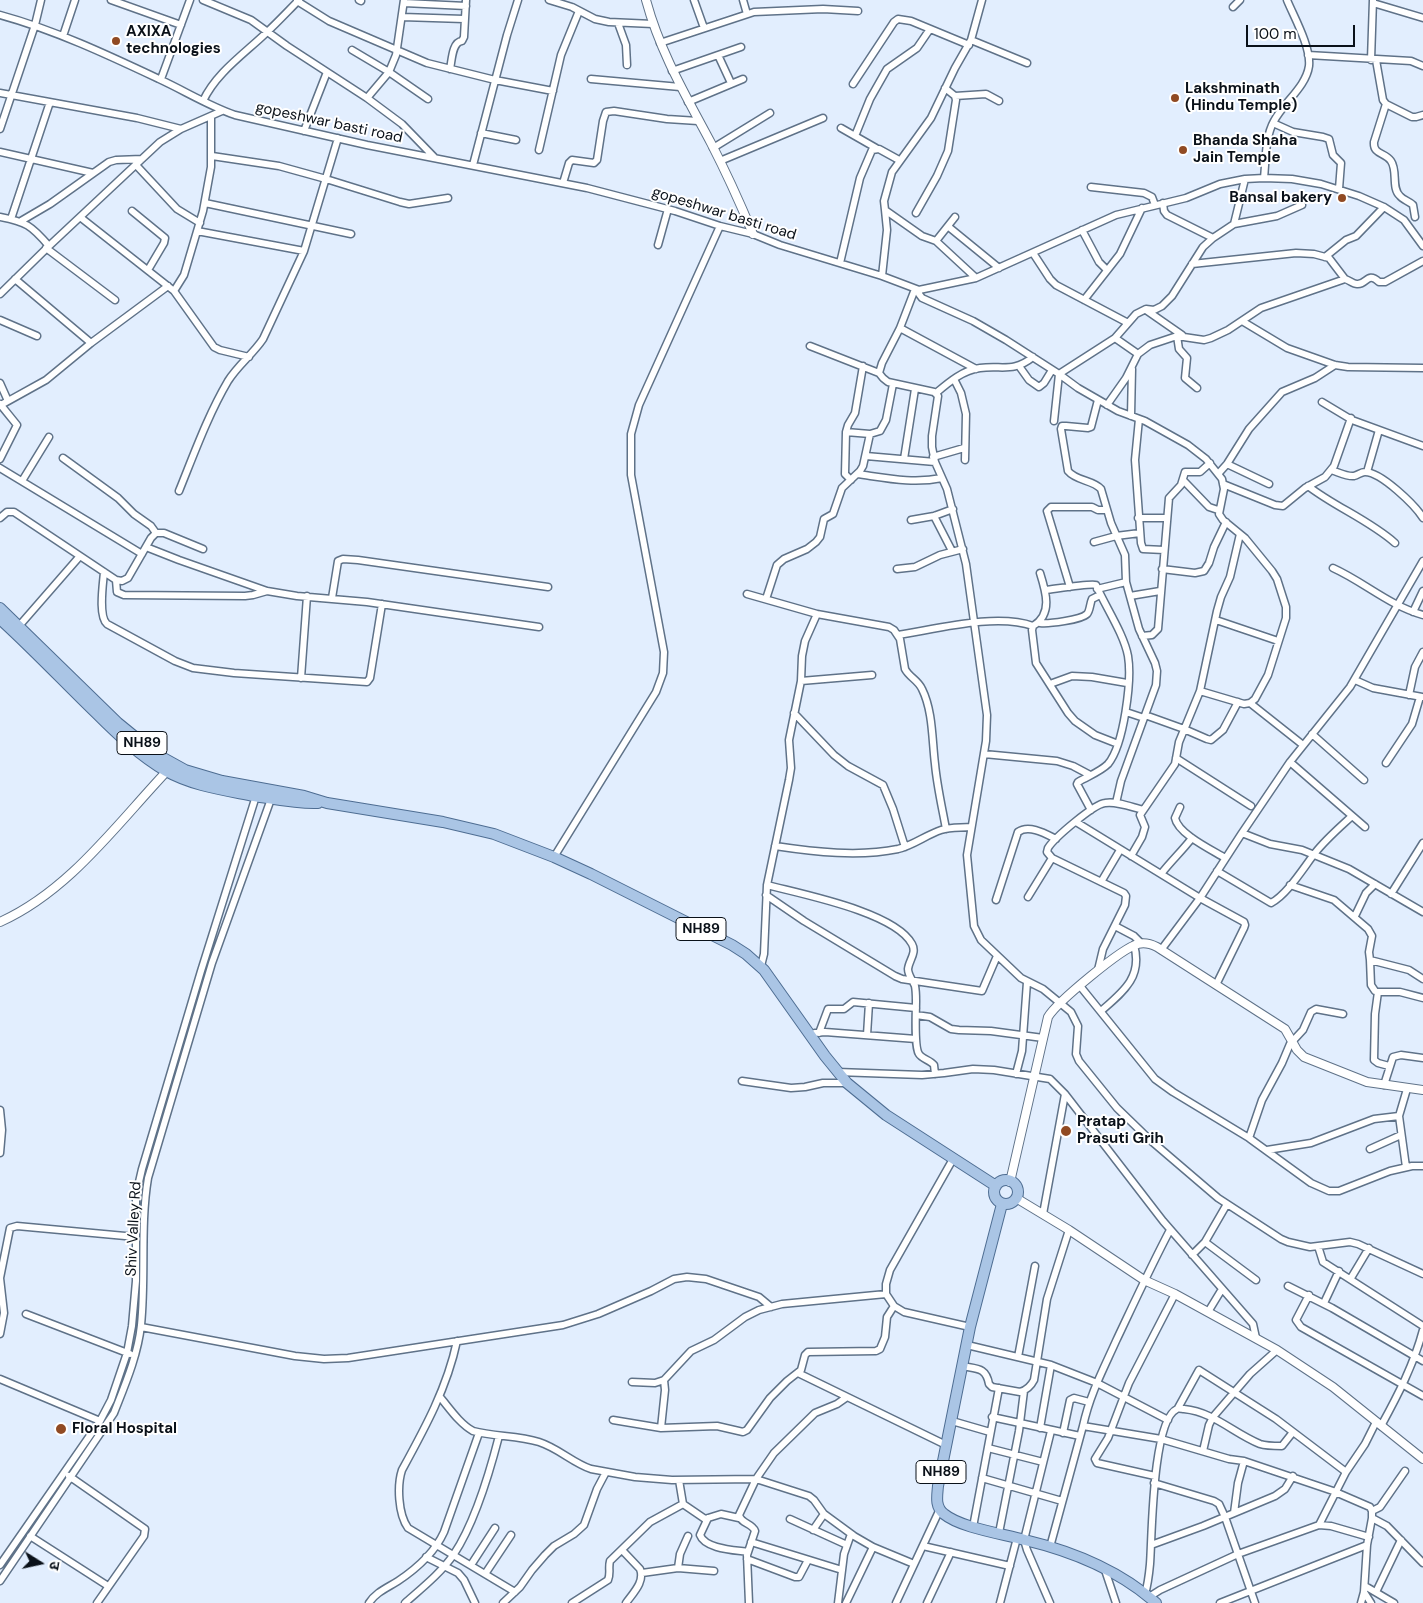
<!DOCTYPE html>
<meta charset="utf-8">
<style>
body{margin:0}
#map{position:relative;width:1423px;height:1603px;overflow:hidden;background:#e2eefe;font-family:"DM Sans","Noto Sans Devanagari",sans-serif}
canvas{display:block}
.north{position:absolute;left:15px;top:1538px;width:50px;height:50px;-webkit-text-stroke:4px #fff;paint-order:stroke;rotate:100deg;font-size:14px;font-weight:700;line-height:20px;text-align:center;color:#0a1119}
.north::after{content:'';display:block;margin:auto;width:18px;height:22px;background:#0a1119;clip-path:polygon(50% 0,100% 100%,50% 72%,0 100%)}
.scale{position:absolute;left:1246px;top:25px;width:109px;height:22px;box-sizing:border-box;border:2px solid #0a1119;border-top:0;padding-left:6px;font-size:15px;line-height:18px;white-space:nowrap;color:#0a1119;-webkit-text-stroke:4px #fff;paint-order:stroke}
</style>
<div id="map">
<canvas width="1423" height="1603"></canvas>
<div class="north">उ</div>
<div class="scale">100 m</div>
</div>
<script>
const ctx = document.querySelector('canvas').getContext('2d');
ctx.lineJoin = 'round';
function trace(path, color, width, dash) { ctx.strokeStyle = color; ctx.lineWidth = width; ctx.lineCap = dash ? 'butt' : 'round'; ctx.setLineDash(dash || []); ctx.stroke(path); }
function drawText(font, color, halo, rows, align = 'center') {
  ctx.font = font + ' "DM Sans",sans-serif'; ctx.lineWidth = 4; ctx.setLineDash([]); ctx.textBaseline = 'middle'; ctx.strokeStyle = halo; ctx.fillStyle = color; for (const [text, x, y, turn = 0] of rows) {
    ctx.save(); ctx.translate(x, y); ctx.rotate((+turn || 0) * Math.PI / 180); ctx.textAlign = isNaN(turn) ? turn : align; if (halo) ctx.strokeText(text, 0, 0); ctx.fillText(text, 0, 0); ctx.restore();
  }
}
const minor = new Path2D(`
 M111,0L181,25
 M203,0L251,20L287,46L367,98L402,124L434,157
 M359,0L361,1
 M549,0L572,7L595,19L609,22L653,24
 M694,0L704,28
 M743,0L747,14
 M297,1L329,21L427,63L495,80L553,91
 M404,3L466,6
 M1373,3L1423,18
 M1233,7L1240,0
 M0,15C55,30 108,55 159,79C185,91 209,106 235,115L367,145L587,188L675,211L720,226L753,234L780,245L882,276L919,290L976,278L1116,215L1186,198L1220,184L1245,179L1264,178L1292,179L1321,184L1359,196L1384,207L1404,220L1423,246
 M402,17L464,19
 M618,23L626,45L627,65
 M63,36L75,0
 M971,40L1027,63
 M660,43L754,12L823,9L858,11
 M352,50L389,72L428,99
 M718,55L731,83
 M1308,55L1411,61L1423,66
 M1371,60L1373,0
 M1376,60L1383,100L1386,104L1412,117H1416L1423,115
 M450,69C452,60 452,42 462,41L464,37L466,0
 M672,71L741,47
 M161,79L190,0
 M591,79L680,87
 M853,84L894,22L898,19L911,21L969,45
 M0,93L137,118L181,129
 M955,96L986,94L999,101
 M367,98L389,72L396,55L404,0
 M203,101C216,73 244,54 266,33C277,23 288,11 299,0
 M688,102L743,79
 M1386,104L1374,142C1373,155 1385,152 1391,161C1398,171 1391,188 1400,196C1403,200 1409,201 1413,205L1415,217
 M1273,123L1293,132L1323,137L1329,139L1333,155L1341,163L1339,189
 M841,128L876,148
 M0,129L35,25L41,0
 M304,131L327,72
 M481,133L516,140
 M855,136L870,99L887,69L917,48L930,29
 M713,148L770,113
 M539,150L561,55L579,11
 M0,152L93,173
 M212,156L279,166L326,179L400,202L409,204L448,198
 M720,161L823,118
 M136,165L177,209L200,223
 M473,165L507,35L518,0
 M1264,178C1266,159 1265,137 1274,121C1284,102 1306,87 1309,66C1311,47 1294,17 1287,0
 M563,183L569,163L572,160L594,163L597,160L603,121L606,112L614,111L667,119L698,121
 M1091,187L1144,193L1152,197L1155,205
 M205,203L351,234
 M1163,203L1164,211L1167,215L1213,238
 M132,211L165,238L164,243L148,270
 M916,213L937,176L948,151L956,100L955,96L945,88
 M0,217C26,222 31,225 49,246
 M80,217L174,291L214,347L220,350L249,357
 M11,219L50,102
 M21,221L50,204L109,162L116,160L142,159
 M1234,224L1277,216L1302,205
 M950,228L999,268
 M1082,230L1099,262L1107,270
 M197,231L304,251
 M936,241L955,217
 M658,245L668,209
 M46,248L115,300
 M1033,253L1050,279L1056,285L1128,323
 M1325,257L1346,240L1356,236L1384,207
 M840,263L860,178L872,150L879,149L899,160
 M1192,264L1296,253L1314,254L1329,258L1345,279
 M882,276L887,230L885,210
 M976,278L936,241L922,236L885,210L884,201L892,172L931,118L955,68L971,40L982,0
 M15,279L91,343
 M915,289L900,328L882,363L879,373L883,378L888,382L934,392L938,396L932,436V447L935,462L947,489L966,564L987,715L986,741L967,855L974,926L981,940L1021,978L1043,989L1071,1012L1078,1026L1076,1054L1079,1061L1117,1108L1149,1139L1218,1198L1281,1239L1288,1242L1310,1247L1350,1242L1358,1244L1423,1274
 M919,290V294L922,298L973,321L1006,340L1059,374L1078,388L1118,411L1145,421L1188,445L1206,459L1222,479L1224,489L1219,514L1223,520L1245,538L1272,571L1277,579L1286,607V618L1268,675L1255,699L1250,703L1244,704L1200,691
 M174,291L184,275L203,211L211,167V116
 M0,294L49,246L160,142L181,129L222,111
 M1084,300L1120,254L1142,208
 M1146,310L1182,335
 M0,320L37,336
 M1242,321L1287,348L1335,365L1348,367L1423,368
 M900,328L976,369
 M1177,336L1179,349L1187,358L1185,378L1197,388
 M1115,338L1138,354
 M810,346L879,373
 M1019,366L1029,380L1039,387L1044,383L1052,370
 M954,379L961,393L966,414L965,460
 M0,383L8,401
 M936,393C949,382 963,370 980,368C1002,365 1013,373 1033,357
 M1098,400L1091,427L1088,428L1066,426H1062L1061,429L1068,471C1076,481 1093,480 1101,489L1111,523L1125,555L1126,582L1139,629L1155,663L1157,671L1156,685L1121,781L1116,803
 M1322,402L1352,420L1423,446
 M0,404L17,425L0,459
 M1,405L46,380L91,343L168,286
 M1107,405L1126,378L1138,354L1150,345L1177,336L1204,340L1211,338L1228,330L1261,308L1345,279C1349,280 1353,284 1357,284C1367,285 1367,271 1379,282H1385L1423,261
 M1131,416L1132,369
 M1139,419L1135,460L1141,543L1143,549L1164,550
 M1054,421L1059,374L1115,338L1136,314L1146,309L1154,310L1162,306L1172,296L1203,247L1213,238L1234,224L1245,179
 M846,432L870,434L880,431L886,420L893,384
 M866,456L935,462
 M933,457L964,448
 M63,458L118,498L134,514L151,526L156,533
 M904,459L915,389
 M1227,464L1269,484
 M0,468L142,554
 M1331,470C1338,472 1347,477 1354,476C1358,475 1361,472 1365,472C1381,472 1415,505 1423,518
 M1367,472L1379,430
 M857,474C886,478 913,484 942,478
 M1218,474L1227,464L1249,429L1282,392L1315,378L1335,365
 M851,480L845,474L846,432L848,425L855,413L863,366
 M1183,480L1209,507L1218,510
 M22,481L49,437
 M1223,484L1275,505L1283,506L1305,488L1325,477L1334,466L1351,418
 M1308,486C1335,507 1369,520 1395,543
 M179,491C194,454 208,415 228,381C238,365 253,354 263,339L304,251L338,138
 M934,516L952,551
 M0,518L7,512H14L116,580L122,581L128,578L151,538L156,533H164L203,549
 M1138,518H1166
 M911,520L934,516L953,509
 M1094,542L1116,536L1140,533
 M146,547L179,560L267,591L297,596L367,602L539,627
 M1333,568C1364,582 1390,606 1423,615
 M897,569L915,567L940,555L963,549
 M1162,569L1195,573L1204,571L1209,563L1214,547L1226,522
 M104,572C103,585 98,616 107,624L175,661L193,668L234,673L367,682L370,678L382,604
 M1040,573C1046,592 1053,614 1033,626L1032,630L1036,663L1068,713L1075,721L1095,735L1118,744
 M116,580L117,592L124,595L245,596L253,595L267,591
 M1070,587L1047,511L1051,507H1092L1098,510H1107
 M1097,589L1126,582
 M1046,590C1055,589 1091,583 1096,585C1105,606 1124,634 1128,656C1132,680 1124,745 1108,764C1100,772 1088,776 1078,782L1077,784L1091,810
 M747,594L817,614L889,627L894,630L900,639L905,669C909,677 918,680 922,689C933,711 932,740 935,764C937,786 942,807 946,829
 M1130,596L1160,591
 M332,598L338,561L343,559L358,560L548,587
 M766,599L777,565L784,559L807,549L816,542L820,537L824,519L833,514L842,488L860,471L863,466L870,434
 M1413,612L1423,591
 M1216,620L1278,641
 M1040,623C1048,624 1081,620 1087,614C1090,611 1090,603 1092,599L1100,595
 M19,626L80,556
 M898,635C937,629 996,613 1033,626
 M1142,636L1152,635L1158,629L1169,498L1181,485L1185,472H1200L1210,463
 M301,678L307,596
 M1355,680L1373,688L1422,697
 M801,681L872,675
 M1050,684L1072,676L1092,677L1127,683
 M1409,695L1415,667L1423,652
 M1250,703L1303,745
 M1126,712L1144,718
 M794,713L834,755L848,766L883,785L893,809L905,847
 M1145,715L1184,729L1207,739L1211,740L1223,730L1238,702
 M1312,734L1364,780
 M984,754L1057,761L1073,766L1090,775
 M1176,758L1251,806
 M1290,762L1365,827
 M1386,763L1412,724L1420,697
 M1180,807L1175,818C1178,834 1212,850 1225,858
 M1076,822L1200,898L1244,922L1245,925L1244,928L1216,985
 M1242,833L1290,762L1350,687L1423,561
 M775,846C815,852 859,857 898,849C914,845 926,835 941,830C950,827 961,828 971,827
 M1131,856L1142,837L1145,827L1140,815L1175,764L1179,742L1200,691L1217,611L1221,597L1230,577L1240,534
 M554,857L656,692L663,673L664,652L631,475V434L639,405L720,226
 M1217,871L1271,903C1287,895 1304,867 1315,853C1326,839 1339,828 1352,816
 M1161,874C1171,861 1182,851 1192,838
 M1101,882L1120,850
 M767,885C801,894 895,912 912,944C917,953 909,960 908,969C908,975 913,981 915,986C916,991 916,996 916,1001C916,1012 914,1047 919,1054C922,1059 930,1060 934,1065L935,1074
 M1290,885L1334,900L1368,929L1372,936L1369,952L1370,960L1409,970L1423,979
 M1391,894L1423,843
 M766,895L804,921L895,976L902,979L982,991L997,956
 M1028,897L1052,858
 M996,900L1018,832C1029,824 1046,834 1056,839
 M1355,916L1366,893L1375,884
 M1115,926L1134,936L1141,943
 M1161,950L1200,898L1242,833L1270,844L1302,850L1349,869L1423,912
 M1370,960L1371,985L1375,991L1378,992H1400L1423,998
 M761,966L764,954L767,885L789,780L791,768L789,740L801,681L802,656L805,641L817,614
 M1098,970L1103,949L1125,905L1126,896L1124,893L1052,858L1047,852L1048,848C1054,838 1094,804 1105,803C1117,801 1131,807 1143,810
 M1080,986L1155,1079L1173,1092L1249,1138L1311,1183L1329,1191H1339L1390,1171L1412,1166H1423
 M1378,992L1375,1014L1374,1060L1378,1063L1389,1066
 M1101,1011C1123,992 1143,977 1134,945
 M916,1015L930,1017L951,1029L959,1030L991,1031L1043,1038
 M815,1033L825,1032L916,1039
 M819,1033L828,1009H844L853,1002L916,1008
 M867,1035L869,1003
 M837,1072L922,1075L944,1073L973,1069L994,1070L1050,1079L1065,1094L1163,1221L1253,1324L1256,1338
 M1016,1074L1022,1051L1027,982
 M742,1081L791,1088L805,1087L823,1083H847
 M1384,1085L1393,1057L1401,1055L1423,1058
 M0,1110L2,1130L0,1153
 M1249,1138L1262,1100L1282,1063L1290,1044L1303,1030L1311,1012L1316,1009L1343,1014
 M1370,1149L1401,1135
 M1267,1150L1311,1143L1374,1119L1399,1116
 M953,1159L890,1270L886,1284V1294L894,1306L904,1312L970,1327
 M1406,1167L1399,1116L1407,1089
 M1043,1214L1065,1094
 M1205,1242L1256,1280
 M1318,1246L1323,1262L1423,1326
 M1192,1255L1205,1242L1227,1204
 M1351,1278L1369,1248
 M1288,1286L1332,1308L1423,1361
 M1309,1295L1296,1320L1301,1327L1423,1396
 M1324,1303L1339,1271
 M1208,1312L1222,1289
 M26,1314L130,1354
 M141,1327L295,1356L324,1359L348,1358L563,1325L598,1314L651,1291L674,1279L687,1277L706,1279L759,1297L771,1307
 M0,1334L4,1313L0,1278L10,1228L17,1226L136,1237
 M457,1341C447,1388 425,1428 402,1470C397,1485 398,1514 408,1528L515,1592
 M967,1345L1051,1365L1097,1383L1168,1420
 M1018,1357L1035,1266
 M962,1366C977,1369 986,1367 989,1384L992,1387L1020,1392C1027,1390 1031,1386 1034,1380L1047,1299L1069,1230
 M798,1373L946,1445
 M0,1379L100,1421
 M632,1382L655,1383L664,1380L691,1351L714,1340L745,1317L759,1310L782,1304L886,1294
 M440,1397C450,1409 460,1424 473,1431C495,1437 518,1435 539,1442C558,1448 573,1463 591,1469L635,1477L672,1480L756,1479L809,1496L814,1500L824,1514L854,1536L873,1547L914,1564
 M1178,1408L1199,1370L1276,1419L1346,1472
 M992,1417L1080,1436
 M613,1420L661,1428L717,1426L743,1432L747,1430L770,1398L787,1381L801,1370L805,1355L808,1352L876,1351L880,1349L885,1337L887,1317L894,1306
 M952,1421L990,1432
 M1083,1426C1090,1394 1103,1370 1116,1341C1134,1303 1151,1266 1170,1230
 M1381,1426C1398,1395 1414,1364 1423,1330
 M661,1428L665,1390L664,1380
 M1040,1428L1051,1365
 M1063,1433L1070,1400L1074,1398L1089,1402
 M988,1448L1043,1462
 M1203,1451L1209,1425L1213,1417L1250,1374L1277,1350
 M69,1476L145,1529L144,1536L97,1603
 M1155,1476L1097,1463L1095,1459L1108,1438L1129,1383L1175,1294
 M982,1478L1062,1501
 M679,1480L683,1504L705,1519L721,1514L739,1518
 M1154,1483L1214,1501L1219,1504L1225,1517L1255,1603
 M1372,1511L1380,1507L1405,1471
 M1234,1513L1238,1483L1244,1461
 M708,1518L700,1535C705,1549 735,1550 748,1552
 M1372,1518L1387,1526L1423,1563
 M790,1519L847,1545
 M1319,1525L1346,1472L1365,1444L1376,1422
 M973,1527L999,1388
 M813,1530L824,1514
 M999,1533L1019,1431L1024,1391
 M30,1536L108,1586
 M751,1542L842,1570
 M1151,1545L1203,1526L1275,1496L1285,1489L1293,1476
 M923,1546L1010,1566
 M1050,1547L1083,1426L1161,1439L1229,1459L1244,1461L1333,1491L1370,1507L1372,1511V1518L1367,1545L1364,1592L1361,1603
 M622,1550L640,1569C645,1582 633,1593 626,1603
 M426,1557L458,1573L464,1580L475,1603
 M747,1559L795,1577H799L808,1560
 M0,1565L100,1421L111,1400L127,1353L132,1326L136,1281V1195L142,1169L201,971L256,796
 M471,1565L495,1528
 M678,1568L680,1554L688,1536
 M1105,1570L1116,1603
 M642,1573L678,1568L714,1571
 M485,1574L511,1535
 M0,1581L114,1413C125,1385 138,1355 141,1325C146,1276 140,1226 148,1178L212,963L271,799
 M1365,1586L1394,1603
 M1364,1592L1371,1603
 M1376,1592L1401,1540
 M1145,1594C1148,1584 1149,1575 1150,1564C1152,1539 1152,1420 1177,1409C1178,1408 1182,1409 1184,1409C1214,1412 1233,1433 1260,1444C1266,1446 1275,1446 1282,1446L1293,1432
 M1149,1597L1160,1590L1238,1554L1319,1525L1331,1526L1369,1537
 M369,1603C376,1592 387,1588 398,1581C416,1569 435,1552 444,1532L479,1433
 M405,1603C422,1588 441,1573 454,1554C474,1524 490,1471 499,1436
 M503,1603L520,1587L532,1570L545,1555L554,1546L574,1534L584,1525L597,1489L606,1472
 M572,1603L608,1580C611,1573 608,1568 610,1561L650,1522L683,1504
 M749,1603L747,1555L755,1531C752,1523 741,1524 739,1515L756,1479L774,1453L815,1413L837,1404L847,1397
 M838,1603L844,1554L851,1534
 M846,1603L873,1547
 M896,1603L940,1509
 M927,1603L951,1552
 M1000,1603L1017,1538
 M1050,1603L1027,1550L1024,1540L1051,1431
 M1220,1603L1367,1545`);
const tertiary = new Path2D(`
 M646,0C660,52 686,96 711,143C726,172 740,203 753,234
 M0,922C69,891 116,825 167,771
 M1010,1182L1048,1017C1057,1002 1122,948 1138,944C1145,942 1151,944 1157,947L1285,1029L1297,1050L1304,1057L1367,1082L1423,1090
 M1016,1198L1069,1230L1144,1280L1175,1294L1277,1350L1333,1387L1423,1459`);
const primary = new Path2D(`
 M0,608L118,723L156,754L185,770L222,781L304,796L327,803L443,822L494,834L554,857L591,874L732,945L746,954L764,970L825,1056L847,1083L886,1115L996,1186
 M0,619C33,649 64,682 96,713C117,734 140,756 166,771C193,786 224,790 254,796C275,799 297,804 318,803
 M994 1192a12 12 0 1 1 24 0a12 12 0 1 1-24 0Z
 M1002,1204L970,1327L938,1486C937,1497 935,1507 944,1514C961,1528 1004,1534 1025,1540C1071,1551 1120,1571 1156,1603`);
const markers = [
 [116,41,5,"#904a23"],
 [1175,98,5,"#904a23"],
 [1183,150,5,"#904a23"],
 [1342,198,5,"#904a23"],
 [1066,1131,6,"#904a23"],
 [61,1429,6,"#904a23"]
];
const shields = [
 [142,743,50],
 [701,929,50],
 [941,1472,50]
];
const shieldNames = [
 ["NH89",142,743],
 ["NH89",701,929],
 ["NH89",941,1472]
];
const poiNames = [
 ["AXIXA",126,32],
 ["technologies",126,49],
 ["Lakshminath",1185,89],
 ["(Hindu Temple)",1185,106],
 ["Bhanda Shaha",1193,141],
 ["Jain Temple",1193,158],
 ["Bansal bakery",1332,198,"right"],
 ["Pratap",1077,1122],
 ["Prasuti Grih",1077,1139],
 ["Floral Hospital",72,1429]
];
const streetNames = [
 ["gopeshwar basti road",329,123,12],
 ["gopeshwar basti road",724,214,17],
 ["Shiv Valley Rd",134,1229,-87]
];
trace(minor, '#5f7288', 9);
trace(tertiary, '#5f7288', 10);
trace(primary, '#4e6d92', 12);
trace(minor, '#fff', 6);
trace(tertiary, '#fff', 8);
trace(primary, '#aac5e5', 10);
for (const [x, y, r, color] of markers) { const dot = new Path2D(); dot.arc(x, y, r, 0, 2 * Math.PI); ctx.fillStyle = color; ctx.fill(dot); trace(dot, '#fff', 2); }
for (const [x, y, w] of shields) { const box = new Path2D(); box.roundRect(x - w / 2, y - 11.5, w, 23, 4); ctx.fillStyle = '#fff'; ctx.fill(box); trace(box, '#0a1119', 1); }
drawText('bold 14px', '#0a1119', null, shieldNames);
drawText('bold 15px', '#0a1119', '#fff', poiNames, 'left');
drawText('15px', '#0a1119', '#fff', streetNames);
</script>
